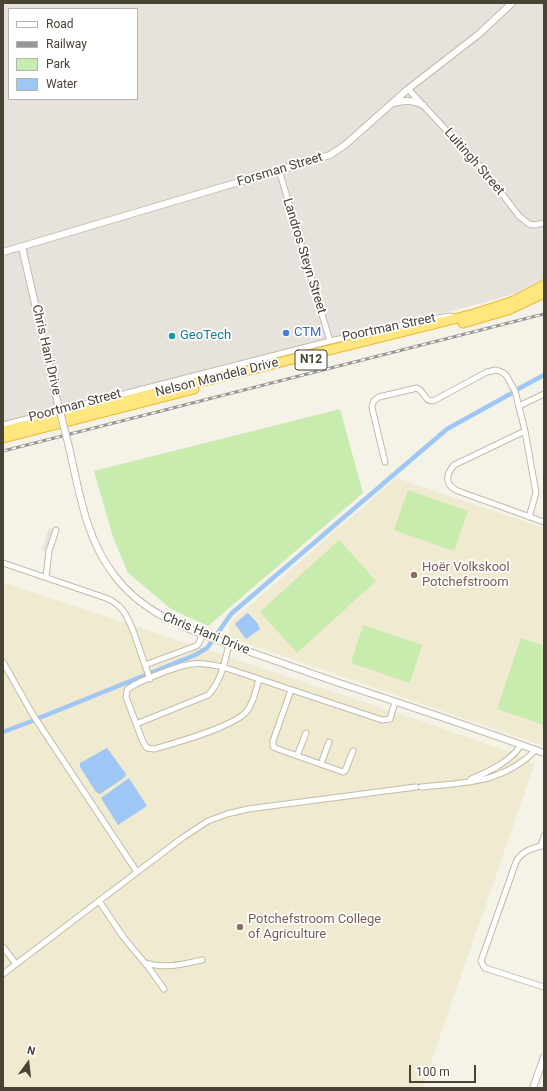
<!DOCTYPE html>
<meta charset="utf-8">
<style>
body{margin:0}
#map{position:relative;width:547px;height:1091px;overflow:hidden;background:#f5f2e7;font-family:Roboto,sans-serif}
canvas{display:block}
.frame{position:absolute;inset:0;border:4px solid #484335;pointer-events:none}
.legend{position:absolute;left:8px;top:8px;width:130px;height:92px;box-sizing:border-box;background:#fff;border:1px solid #b6b4ae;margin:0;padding:5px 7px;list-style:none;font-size:12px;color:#484335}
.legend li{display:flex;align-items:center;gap:8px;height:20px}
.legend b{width:20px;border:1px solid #b6b4ae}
.north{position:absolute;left:8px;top:1043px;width:40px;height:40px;-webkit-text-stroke:3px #fff;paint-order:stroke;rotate:15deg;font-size:11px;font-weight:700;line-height:16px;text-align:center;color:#484335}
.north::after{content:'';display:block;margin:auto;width:14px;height:18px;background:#484335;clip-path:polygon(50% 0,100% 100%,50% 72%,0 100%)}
.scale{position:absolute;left:409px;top:1065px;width:67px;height:18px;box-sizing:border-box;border:2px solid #484335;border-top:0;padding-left:5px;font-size:12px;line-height:14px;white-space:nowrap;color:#484335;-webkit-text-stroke:3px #fff;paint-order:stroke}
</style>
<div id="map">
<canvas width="547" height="1091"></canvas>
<div class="frame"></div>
<ul class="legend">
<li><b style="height:5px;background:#fff"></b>Road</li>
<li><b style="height:5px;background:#979797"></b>Railway</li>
<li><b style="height:11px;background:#c8ecad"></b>Park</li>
<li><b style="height:11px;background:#9fc7f5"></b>Water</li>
</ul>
<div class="north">N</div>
<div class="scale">100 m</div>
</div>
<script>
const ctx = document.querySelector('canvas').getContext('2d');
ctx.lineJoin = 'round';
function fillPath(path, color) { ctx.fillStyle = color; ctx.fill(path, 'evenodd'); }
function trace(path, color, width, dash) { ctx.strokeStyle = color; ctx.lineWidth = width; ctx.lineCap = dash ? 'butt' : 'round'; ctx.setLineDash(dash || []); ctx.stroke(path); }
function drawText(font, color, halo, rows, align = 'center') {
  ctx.font = font + ' Roboto,sans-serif'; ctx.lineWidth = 3.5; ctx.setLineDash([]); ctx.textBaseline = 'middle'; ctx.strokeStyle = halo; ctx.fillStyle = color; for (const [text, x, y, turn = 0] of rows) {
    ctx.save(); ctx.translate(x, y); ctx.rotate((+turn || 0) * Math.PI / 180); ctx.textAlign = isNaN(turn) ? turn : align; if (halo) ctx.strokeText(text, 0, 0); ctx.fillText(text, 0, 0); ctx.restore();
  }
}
const industrial = new Path2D(`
 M3,3H544V279L518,293L463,308L3,424ZM9,9H137V99H9Z`);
const education = new Path2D(`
 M396,478L544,528V746L228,637L231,622Z
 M3,582L418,720L524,757L534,766L422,1088H3Z`);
const green = new Path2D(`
 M340,409L363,493L208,626L171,609L128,573L113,537L94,471Z
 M408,490L468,511L454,551L394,530Z
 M339,540L376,581L297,653L260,612Z
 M363,625L422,645L410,683L351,663Z
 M521,638L544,646V725L497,709Z`);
const parking = new Path2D(`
 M49,528L59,531L52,554L42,550Z`);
const water = new Path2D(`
 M248,613L258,624L260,629L246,639L235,624L246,614Z
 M107,748L126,774L125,777L100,794L96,792L80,767V763Z
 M129,778L147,806L118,825L101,798Z`);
const canal = new Path2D(`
 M518,389L544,375
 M217,634L231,614L447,429L512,393
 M39,718L195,655L207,648L212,641
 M3,732L32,721`);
const minor = new Path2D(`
 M408,89L486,173L519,216L529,224L534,225L544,223
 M279,170L330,341
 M519,406L544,394
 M3,425L330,341L425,320L451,316
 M525,431L454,465C445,476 445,485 458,491L544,522
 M385,462L372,408C372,402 374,400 379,397L417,388C425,392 424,401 433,401L487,372L496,370L502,372L506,375L515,391L525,431L536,493L529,517
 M3,563L103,597C109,599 115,602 120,607C131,618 139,649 145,665L196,646L199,643L202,635
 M46,577L49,551L56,530
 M3,662L33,715L137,872
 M145,665L150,679
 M259,679C256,690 254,702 247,711C234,727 175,743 154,749L147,748L143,742L126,697L127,690C135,682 180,665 192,664C202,662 213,665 223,667L382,720L390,719L395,702
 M291,690L273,741V746L275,748L343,772L345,771L353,751
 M136,724L208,695C221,682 225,661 229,644
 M297,756L306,733
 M321,764L329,742
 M471,779C488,772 510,762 521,745
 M421,787C467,782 501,784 536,750
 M544,836L541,846C530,849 521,852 516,862L481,961L483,965L485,968L544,987
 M99,901L124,938L149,968L164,989
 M3,947L16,964
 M146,963C164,969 184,964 202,960
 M3,974L182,838L208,821L227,814L248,809L416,787`);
const tertiary = new Path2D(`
 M394,103C404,100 414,100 423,105
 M22,247L56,396
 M3,252L330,155L345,145L408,89L479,34L512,3
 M69,447C79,491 86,539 114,575C144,615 188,629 233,646C267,658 302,670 336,682C406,705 475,728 544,753
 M533,1088L544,1057`);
const trunk = new Path2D(`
 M463,323L508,310L544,293
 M3,431L474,314L514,301L544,285
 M3,438L194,389`);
const rail = new Path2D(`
 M3,451L544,314`);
const tertiaryBridge = new Path2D(`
 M56,396L69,447`);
const markers = [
 [286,333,4,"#3f7fe0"],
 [172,336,4,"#0f9aa8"],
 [414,575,4,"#8d6e63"],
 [240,927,4,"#8d6e63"]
];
const shields = [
 [311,360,32]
];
const shieldNames = [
 ["N12",311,360]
];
const streetNames = [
 ["Luitingh Street",474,162,49],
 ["Forsman Street",280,170,-17],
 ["Landros Steyn Street",304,256,73],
 ["Poortman Street",389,328,-12],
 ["Chris Hani Drive",46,350,77],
 ["Nelson Mandela Drive",217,378,-14],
 ["Poortman Street",75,406,-15],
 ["Chris Hani Drive",206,634,22]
];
const shopNames = [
 ["CTM",294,333]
];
const cultureNames = [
 ["GeoTech",180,336]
];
const educationNames = [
 ["Hoër Volkskool",422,568],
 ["Potchefstroom",422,583],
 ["Potchefstroom College",248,920],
 ["of Agriculture",248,935]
];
fillPath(industrial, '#e7e3dc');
fillPath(education, '#efead0');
fillPath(green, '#c8ecad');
fillPath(parking, '#e5e4df');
fillPath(water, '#9fc7f5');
trace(canal, '#9fc7f5', 4.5);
trace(minor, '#c1bca9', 7);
trace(tertiary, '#c1bca9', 8);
trace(trunk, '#e8bb2d', 11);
trace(minor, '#fff', 5);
trace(tertiary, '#fff', 6);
trace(trunk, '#ffe67f', 9);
trace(rail, '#979797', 3);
trace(rail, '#fff', 1.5, [4.5]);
trace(tertiaryBridge, '#c1bca9', 8, []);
trace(tertiaryBridge, '#fff', 6);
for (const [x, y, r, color] of markers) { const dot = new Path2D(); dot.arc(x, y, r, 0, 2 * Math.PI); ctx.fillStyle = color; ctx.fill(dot); trace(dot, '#fff', 1.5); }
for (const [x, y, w] of shields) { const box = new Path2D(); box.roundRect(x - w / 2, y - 10, w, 20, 3); ctx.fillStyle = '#fff'; ctx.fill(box); trace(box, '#484335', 1); }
drawText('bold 12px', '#484335', null, shieldNames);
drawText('13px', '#484335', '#fff', streetNames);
drawText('13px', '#366cbe', '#fff', shopNames, 'left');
drawText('13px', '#0d838f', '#fff', cultureNames, 'left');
drawText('13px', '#785e54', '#fff', educationNames, 'left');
</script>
